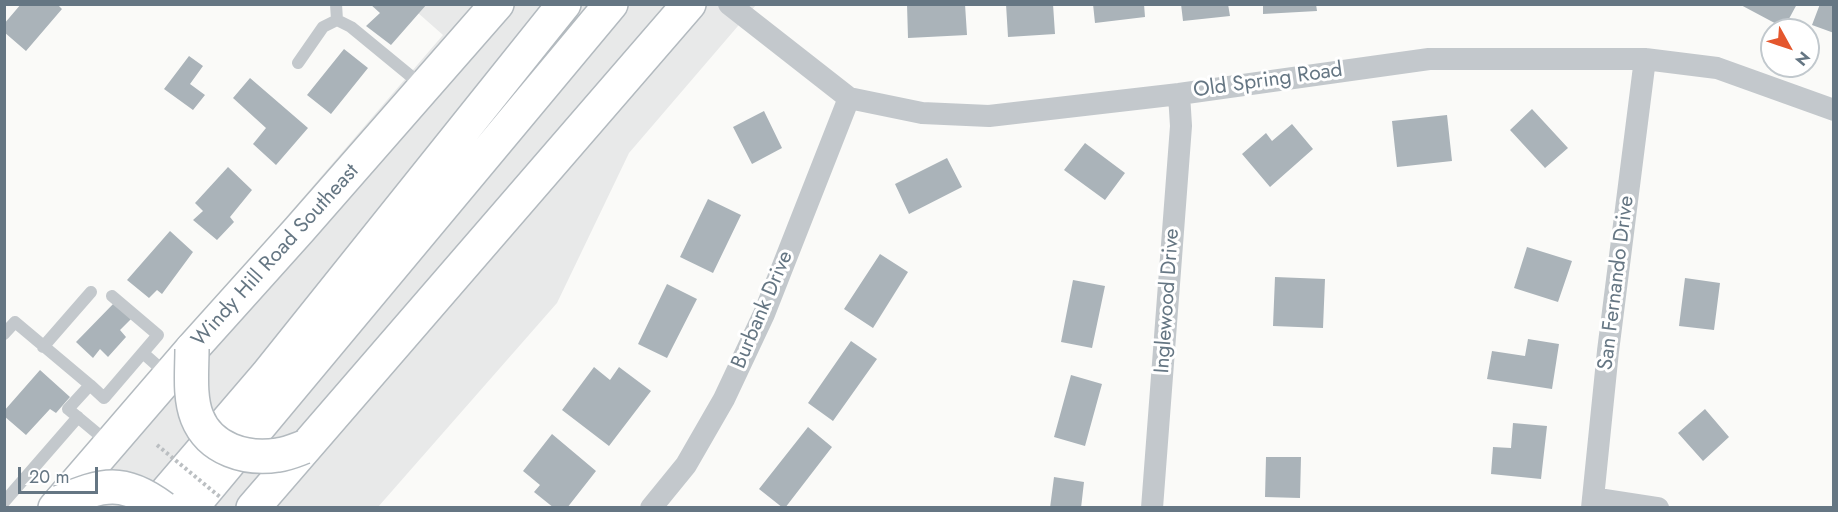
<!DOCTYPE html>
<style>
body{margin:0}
#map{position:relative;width:1838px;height:512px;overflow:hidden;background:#fafaf8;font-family:Jost,sans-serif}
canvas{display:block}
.frame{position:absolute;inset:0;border:6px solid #657683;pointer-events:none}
.north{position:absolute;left:1760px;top:18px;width:60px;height:60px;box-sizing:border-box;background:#fff;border:2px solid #c1c8cd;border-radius:50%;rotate:130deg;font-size:16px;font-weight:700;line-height:24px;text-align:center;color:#657683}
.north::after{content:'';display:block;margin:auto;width:21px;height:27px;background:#e4572e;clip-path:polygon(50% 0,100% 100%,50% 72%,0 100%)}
.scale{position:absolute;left:18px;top:467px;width:80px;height:27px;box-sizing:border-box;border:3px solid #657683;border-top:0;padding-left:8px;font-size:18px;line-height:21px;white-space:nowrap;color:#657683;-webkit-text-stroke:4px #fff;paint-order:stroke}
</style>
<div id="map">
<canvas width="1838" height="512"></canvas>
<div class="frame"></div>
<div class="north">N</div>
<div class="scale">20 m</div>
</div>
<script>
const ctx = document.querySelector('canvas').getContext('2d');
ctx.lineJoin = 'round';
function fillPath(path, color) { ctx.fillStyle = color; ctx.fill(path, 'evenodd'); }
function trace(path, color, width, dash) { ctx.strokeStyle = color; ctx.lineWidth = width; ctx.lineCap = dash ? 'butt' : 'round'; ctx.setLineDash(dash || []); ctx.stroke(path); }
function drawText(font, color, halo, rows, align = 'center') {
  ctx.font = font + ' Jost,sans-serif'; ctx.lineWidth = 6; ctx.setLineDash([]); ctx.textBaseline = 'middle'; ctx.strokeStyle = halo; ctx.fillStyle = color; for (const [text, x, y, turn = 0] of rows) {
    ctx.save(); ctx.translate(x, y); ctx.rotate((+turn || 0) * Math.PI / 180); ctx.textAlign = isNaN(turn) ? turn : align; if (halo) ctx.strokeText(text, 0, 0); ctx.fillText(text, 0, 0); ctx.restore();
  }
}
const built = new Path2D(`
 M409,5H756L629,153L557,303L378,507L36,508L443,35Z`);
const building = new Path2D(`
 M21,4H57L62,9L26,51L4,32V24Z
 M370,4H427L391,45L366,26L380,13Z
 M907,4H965L967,35L908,38Z
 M1006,4H1053L1055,34L1008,37Z
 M1093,4H1144L1145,17L1095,23Z
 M1181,4H1228L1230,16L1183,21Z
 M1263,4H1316L1317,11L1263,14Z
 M1739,4H1797L1784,28Z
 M1820,4H1834V33L1812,25Z
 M344,49L368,68L331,114L307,95Z
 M189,56L203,66L190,84L205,95L193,110L164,89Z
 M250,78L308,128L276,165L253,144L266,128L233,98Z
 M1532,109L1568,148L1545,168L1510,130Z
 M764,111L782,148L752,164L733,127Z
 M1447,115L1452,161L1397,167L1392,121Z
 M1292,124L1313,149L1270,187L1242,154L1266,133L1272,141Z
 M1085,143L1125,173L1105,200L1064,170Z
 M947,158L962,187L909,214L895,184Z
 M228,167L252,190L230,217L234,222L217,240L193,220L203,211L195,203Z
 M708,199L741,215L713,273L680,257Z
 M170,231L193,252L162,294L157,290L149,298L127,280Z
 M1527,247L1572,261L1558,302L1514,288Z
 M880,254L908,272L873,328L844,309Z
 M1275,277L1325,279L1323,328L1273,326Z
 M1685,278L1720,283L1714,330L1679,326Z
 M1073,280L1105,286L1092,348L1061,342Z
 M667,284L697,299L667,358L638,344Z
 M115,302L132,318L120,330L126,337L108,357L100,349L93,358L76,342Z
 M1528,339L1559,344L1552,389L1487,379L1492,351L1525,356Z
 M851,341L877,359L833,421L808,403Z
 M594,367L610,380L619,367L651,391L609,446L562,410Z
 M40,370L70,397L56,413L50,409L26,435L4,416V411Z
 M1071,375L1102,384L1085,446L1054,437Z
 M1705,409L1729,437L1703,461L1678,433Z
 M1513,423L1547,426L1541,479L1491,474L1493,447L1511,448Z
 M808,427L832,447L785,508H783L759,489Z
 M552,434L596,471L567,508H554L534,492L540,485L523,471Z
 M1266,457H1301L1300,498L1265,497Z
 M1054,477L1084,482L1081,508H1050Z`);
const lane = new Path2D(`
 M336,4L337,20
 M298,63L323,27L337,20L351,27L424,87
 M4,334L15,322L90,385L68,409L110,444
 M43,347L91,292
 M143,353L169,376
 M90,385L104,398L158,335L112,296
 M4,502L78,417`);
const street = new Path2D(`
 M729,4L849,98L922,113L989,116L1179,94L1429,59H1645L1717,68L1834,110
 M1593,498L1658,508
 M651,508L686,465L724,399L764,314L849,98
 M1152,508L1181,126L1179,94
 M1592,508L1608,351L1645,59`);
const secondary = new Path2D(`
 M55,508L192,349L299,230L497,4
 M153,508L267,375L564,4
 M191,508L611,4
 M253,508L689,4`);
const pathBridge = new Path2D(`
 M157,445L220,497`);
const secondaryBridge = new Path2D(`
 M192,349C192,370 189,397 197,417C210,450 247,460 278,455C287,454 296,450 304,447
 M60,502C103,484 123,478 163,508`);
const streetNames = [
 ["Old Spring Road",1268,81,-8],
 ["Windy Hill Road Southeast",276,256,-48],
 ["San Fernando Drive",1617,283,-83],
 ["Inglewood Drive",1168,301,-86],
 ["Burbank Drive",763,310,-67]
];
fillPath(built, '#e8e9e9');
fillPath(building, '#aab3b9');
trace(secondary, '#b3babf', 36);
trace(lane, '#c3c8cc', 12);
trace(street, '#c3c8cc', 22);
trace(secondary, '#fff', 33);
trace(secondaryBridge, '#b3babf', 36, []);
trace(pathBridge, '#bbbfc2', 4, [3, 3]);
trace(secondaryBridge, '#fff', 33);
drawText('21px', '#657683', '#fff', streetNames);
</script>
